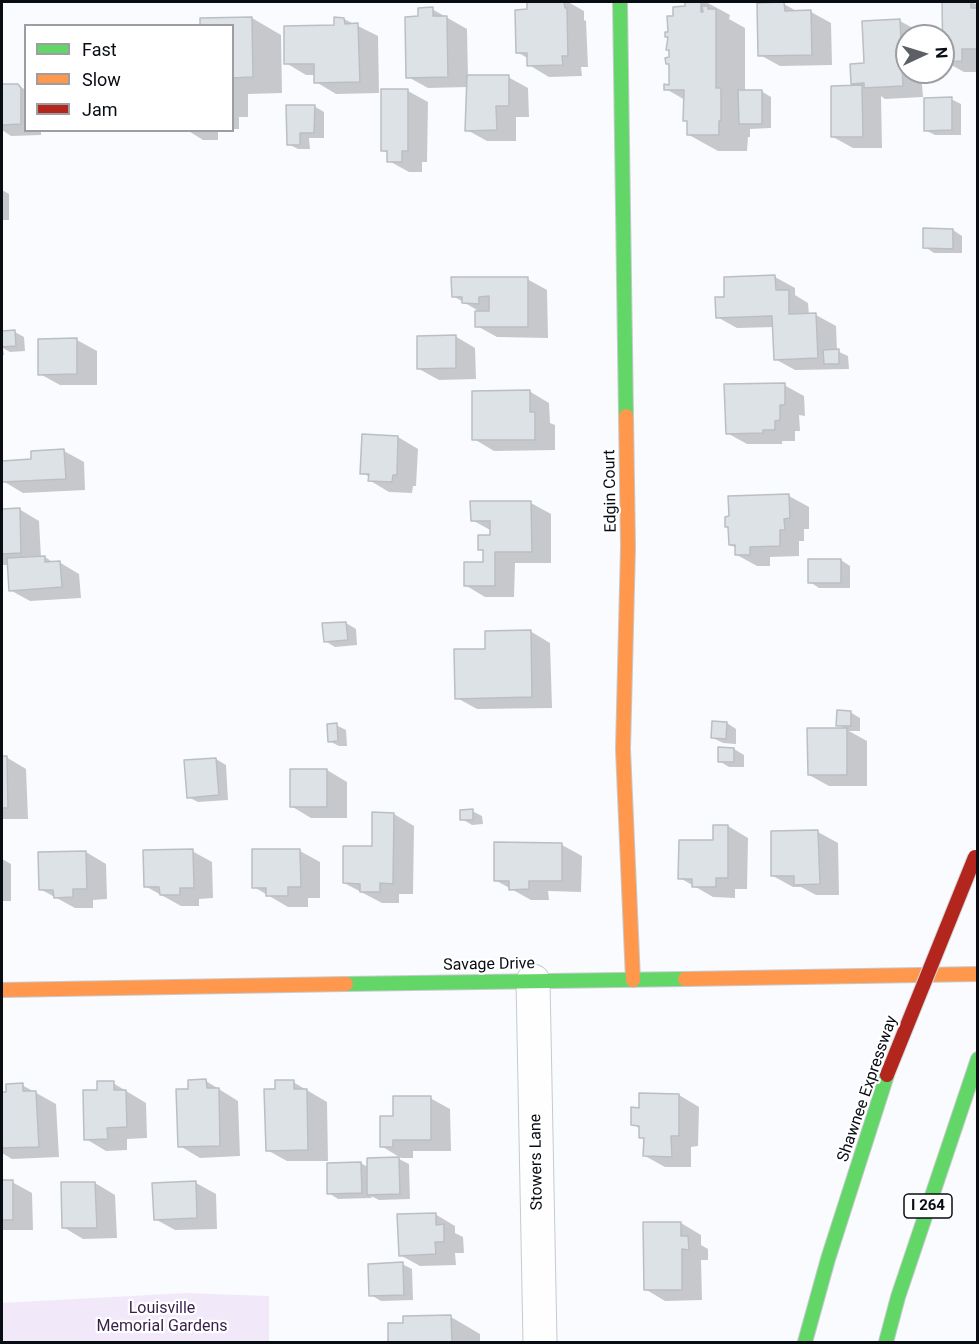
<!DOCTYPE html>
<style>
body{margin:0}
#map{position:relative;width:979px;height:1344px;overflow:hidden;background:#f9fbfe;font-family:Roboto,sans-serif}
canvas{display:block}
.frame{position:absolute;inset:0;border:3px solid #080d13;pointer-events:none}
.legend{position:absolute;left:24px;top:24px;width:210px;height:108px;box-sizing:border-box;background:#fff;border:2px solid #9c9ea1;margin:0;padding:8px 10px;list-style:none;font-size:18px;color:#080d13}
.legend li{display:flex;align-items:center;gap:12px;height:30px}
.legend b{width:30px;border:2px solid #9c9ea1}
.north{position:absolute;left:895px;top:24px;width:60px;height:60px;box-sizing:border-box;background:#fff;border:2px solid #9c9ea1;border-radius:50%;rotate:86deg;font-size:16px;font-weight:700;line-height:24px;text-align:center;color:#080d13}
.north::after{content:'';display:block;margin:auto;width:21px;height:27px;background:#5c6065;clip-path:polygon(50% 0,100% 100%,50% 72%,0 100%)}
</style>
<div id="map">
<canvas width="979" height="1344"></canvas>
<div class="frame"></div>
<ul class="legend">
<li><b style="height:8px;background:#63d668"></b>Fast</li>
<li><b style="height:8px;background:#ff974d"></b>Slow</li>
<li><b style="height:8px;background:#b3261e"></b>Jam</li>
</ul>
<div class="north">N</div>
</div>
<script>
const ctx = document.querySelector('canvas').getContext('2d');
ctx.lineJoin = 'round';
function fillPath(path, color) { ctx.fillStyle = color; ctx.fill(path, 'evenodd'); }
function trace(path, color, width, dash) { ctx.strokeStyle = color; ctx.lineWidth = width; ctx.lineCap = dash ? 'butt' : 'round'; ctx.setLineDash(dash || []); ctx.stroke(path); }
function drawText(font, color, halo, rows, align = 'center') {
  ctx.font = font + ' Roboto,sans-serif'; ctx.lineWidth = 4.5; ctx.setLineDash([]); ctx.textBaseline = 'middle'; ctx.strokeStyle = halo; ctx.fillStyle = color; for (const [text, x, y, turn = 0] of rows) {
    ctx.save(); ctx.translate(x, y); ctx.rotate((+turn || 0) * Math.PI / 180); ctx.textAlign = isNaN(turn) ? turn : align; if (halo) ctx.strokeText(text, 0, 0); ctx.fillText(text, 0, 0); ctx.restore();
  }
}
const green = new Path2D(`
 M186,1293L269,1296V1342H2V1303Z`);
const shadow = new Path2D(`
 M528,2H568L584,11V20L586,21L588,67H581L582,76L549,77L529,65V59L517,52L528,11Z
 M687,2H706L730,15L729,19L745,28V92L761,91L771,97V128L750,129V137H748L747,151H718L689,135V122L685,120V100L666,89L670,86V38L667,36L670,34L674,18L686,8Z
 M944,2H971L978,5V72H964L944,61Z
 M784,4L798,12H811L831,23L832,65L780,66L760,55Z
 M432,9L467,29L468,77H508L528,88L529,117H516V141H487L467,130L468,87L428,88L408,77L420,18Z
 M252,18L281,35L282,93L248,94V117H239V129H232V26L201,19Z
 M344,19L378,36L379,93L336,94L316,82V75H306L286,63Z
 M900,21L920,32V36H907V72H921L923,97L885,99L881,96L882,148H853L833,137L860,87L853,83Z
 M17,85L26,90V130H41V135L11,136L2,130V86Z
 M408,91L428,102L427,162H422V172H409L389,161V154L382,150Z
 M951,99L961,104V135H935L925,130Z
 M314,106L324,112V138H309L310,149H298L288,144Z
 M187,130H218V140H203Z
 M2,190L9,194V220H2Z
 M953,230L962,236V253H934L925,247Z
 M775,277L795,288V295L808,303L809,315H816L836,326L837,351L848,356L849,369L795,370L775,359L774,327L737,328L717,317L726,299Z
 M527,279L547,290L548,338L497,337L477,326V310L453,296Z
 M2,318L3,332H15L24,337L25,351L10,352L3,348L4,355H2Z
 M455,336L475,348L476,379L439,380L419,369Z
 M77,340L97,351V385H60L40,374Z
 M784,385L804,396L805,416L799,415L800,431H795V441H782V444H747L727,433Z
 M529,391L549,403L550,423L555,425V450L494,451L474,439Z
 M398,437L418,449L416,486H413L412,493L389,492L369,480L370,477L362,473Z
 M64,451L84,462L85,490L23,493L3,481L33,461Z
 M789,496L809,507V529H804V541H799V556L770,557V566H757L737,555V548L730,545Z
 M472,503H531L551,514V563H515L514,597H485L465,585L484,563L485,552L479,549L492,537V531L472,520Z
 M19,509L39,521L41,558L45,557L54,563L59,562L79,574L81,598L30,601L10,590L9,565H2V570V510Z
 M841,560L850,566V588H819L810,582Z
 M346,623L356,629L357,645L335,647L325,641Z
 M530,631L550,643L552,708L477,709L457,698L487,650Z
 M850,712L860,718V731H849L867,741V786H829L809,775L846,729L838,725Z
 M727,723L736,729V744L723,743L713,738Z
 M336,725L346,730L347,746H339L329,741Z
 M720,749H734L744,755V767H729L719,761Z
 M2,757H6L26,769L28,819H2Z
 M216,759L226,765L228,800L198,802L188,797Z
 M327,770L347,782V818H311L291,806Z
 M472,811L482,816L483,824L472,825L462,819Z
 M374,813L394,814L414,826L413,894H399V903H382L344,883L374,847Z
 M728,826L748,838L747,889H735V898L713,897L680,878Z
 M818,832L838,843L839,895H816L801,887H793L773,876Z
 M562,845L582,856L581,892L548,891L549,900H531L495,880Z
 M192,851L212,862L213,898L199,899V906H181L145,886Z
 M300,851L320,862V898H308V907H288L254,887Z
 M86,852L106,864L107,899L93,900V908H75L40,889Z
 M2,859L11,864V901H2Z
 M206,1081L238,1101L240,1156L200,1158L180,1146L190,1090Z
 M293,1082L327,1102L328,1161H287L267,1150L277,1090Z
 M113,1083L146,1103L147,1138L127,1139V1150L106,1151L86,1139L98,1092Z
 M22,1085L56,1104L59,1157L12,1159L2,1153V1094H8Z
 M679,1095L699,1107L698,1146L691,1147V1167H665L645,1156V1140L641,1137L640,1129L633,1124L640,1109Z
 M430,1098L450,1109L451,1151H413V1158H401L381,1146L394,1117Z
 M399,1159L409,1164L410,1199L379,1200L371,1196L372,1198L338,1199L329,1193L361,1163L369,1168Z
 M2,1182H12L32,1193L33,1230H2Z
 M95,1183L115,1195L117,1238L83,1239L63,1227Z
 M196,1183L216,1194L217,1229L175,1230L155,1219Z
 M435,1214L455,1226V1233L463,1237L464,1253H455L456,1265L420,1266L400,1255Z
 M681,1223L701,1235V1245L708,1249V1260H701L702,1300L665,1301L645,1289Z
 M402,1264L412,1269L413,1300L381,1301L371,1295Z
 M451,1317L480,1334V1342H390L389,1324H404Z`);
const building = new Path2D(`
 M527,2H564L565,8H567L568,56H562L563,65L527,66V53H516L515,10L527,9Z
 M685,2H701V12H703L702,6H708V9H716V88H721V121H719V135H687V121H683L684,90H664V84L669,85V64H666L665,58L669,57V50H666L668,37H665V32H668L667,16H673V7L685,6Z
 M784,2L785,11L811,10L812,55L758,56L757,3Z
 M942,2H971V8H978V49H962V61L943,62Z
 M433,7V16H447L448,77L406,78L405,17L418,16V8Z
 M252,17L253,77L232,78V26H200V18Z
 M334,17L344,18L345,24L358,23L360,82L314,83V64H284V26L334,25Z
 M900,19L903,86L864,88V83L851,84L850,64L864,63L862,21Z
 M467,75H509V106H496L497,130L465,131Z
 M2,84H18L21,88V124L2,125Z
 M862,85L863,137H831V86Z
 M381,89H408V151H402V162H387V151H381Z
 M738,90H762V124H739Z
 M952,97V130L924,131V98Z
 M286,105H315L314,133H300V145H287Z
 M923,228L953,229V249L923,248Z
 M775,275L776,290H789V314L816,313L818,358L774,360L772,316L716,318L715,297H724V277Z
 M451,277H528V327H475V311H489V296L479,297V304L462,303V297H452Z
 M15,330L16,346L2,347V331Z
 M456,335V368L417,369V336Z
 M77,338V374L38,375V339Z
 M839,349V364H824L823,350Z
 M785,383V405H780V420L775,421V430H763V433L726,434L724,384Z
 M530,390V412H535V440H472V391Z
 M362,434L398,436L397,475H393L392,482L368,481L369,474H360Z
 M64,449L66,479L2,482V461L31,459V451Z
 M789,494L790,518L784,519L785,530H780V546L750,547V555H735V545H729L728,527H725V517L729,516L728,496Z
 M470,501H531L532,552H495V586H464V562H483V550H478V535H490V521H471Z
 M20,508L21,553L2,554V509Z
 M45,556V562L60,561L62,587L9,591L7,558Z
 M808,559H841V583H808Z
 M346,622L348,640L324,642L322,623Z
 M531,630L532,697L455,699L454,649H485V631Z
 M837,710L851,711V726H836Z
 M712,721L727,722L726,739L711,738Z
 M337,723L338,741L328,742L327,724Z
 M807,728H847V775H808Z
 M718,747L734,748V762H718Z
 M2,756H7L8,808H2Z
 M216,758L219,795L187,798L184,760Z
 M290,769H327V807H290Z
 M473,809V820H460V810Z
 M372,812L394,813L393,884L380,883V892H360V884L343,883V846H372Z
 M713,825H728V878H716V887H692V879H678L679,840H713Z
 M818,830L820,884L794,885V876H771V831Z
 M494,842L562,843V881H529V889L509,890V881H494Z
 M193,849L194,888H180V895H160L159,887H144L143,850Z
 M252,849H300L301,887H288V896H266V888H252Z
 M86,851L87,889H73V897L54,898L53,890H39L38,852Z
 M206,1079L207,1088H219L220,1146L178,1147L176,1089H188V1080Z
 M275,1080H294V1089H307L308,1150L266,1151L264,1089H275Z
 M97,1081H114V1090H126L127,1127L107,1128L108,1139L84,1140L83,1090H97Z
 M23,1083V1091H36L39,1147L2,1148V1092H6V1084Z
 M639,1093L679,1094V1136H671L672,1157L643,1156L644,1138H639V1126L631,1125V1107L639,1108Z
 M393,1096H431V1140H393V1147H380V1116H393Z
 M399,1157L400,1194L367,1195V1158Z
 M361,1162L362,1193L327,1194V1163Z
 M2,1180H13V1220H2Z
 M196,1181L197,1218L154,1220L152,1183Z
 M61,1182H95L97,1228H62Z
 M436,1213V1225L444,1224V1242H435L436,1254L399,1256L397,1214Z
 M643,1222H681V1236H688L689,1250L682,1249V1290H644Z
 M403,1262L404,1295L369,1296L368,1264Z
 M451,1315L452,1342H461H388V1323H403V1316Z`);
const street = new Path2D(`
 M533,981L540,1342`);
const fast = new Path2D(`
 M620,2L626,416
 M346,984L685,979
 M805,1342L828,1259L887,1075
 M886,1342L898,1297L978,1059`);
const slow = new Path2D(`
 M626,416L628,547L623,749L633,980
 M685,979L978,974
 M2,990L346,984`);
const jamBridge = new Path2D(`
 M887,1075L975,857`);
const shields = [
 [928,1206,48]
];
const shieldNames = [
 ["I 264",928,1206]
];
const streetNames = [
 ["Edgin Court",611,491,-91],
 ["Savage Drive",489,965,-1],
 ["Shawnee Expressway",868,1089,-71],
 ["Stowers Lane",537,1162,-91]
];
const parkNames = [
 ["Louisville",162,1309],
 ["Memorial Gardens",162,1327]
];
fillPath(green, '#f1e9fa');
fillPath(shadow, '#0003');
fillPath(building, '#dce2e5');
trace(building, '#babfc3', 1.5);
trace(street, '#c6cace', 35);
trace(fast, '#c6cace', 16);
trace(slow, '#c6cace', 16);
trace(street, '#fefeff', 33);
trace(fast, '#63d668', 14);
trace(slow, '#ff974d', 14);
trace(jamBridge, '#d5d7d9', 16, []);
trace(jamBridge, '#b3261e', 14);
for (const [x, y, w] of shields) { const box = new Path2D(); box.roundRect(x - w / 2, y - 12, w, 24, 4.5); ctx.fillStyle = '#fff'; ctx.fill(box); trace(box, '#080d13', 1.5); }
drawText('bold 15px', '#080d13', null, shieldNames);
drawText('16px', '#080d13', '#fff', streetNames);
drawText('16px', '#391f4a', '#fff', parkNames);
</script>
